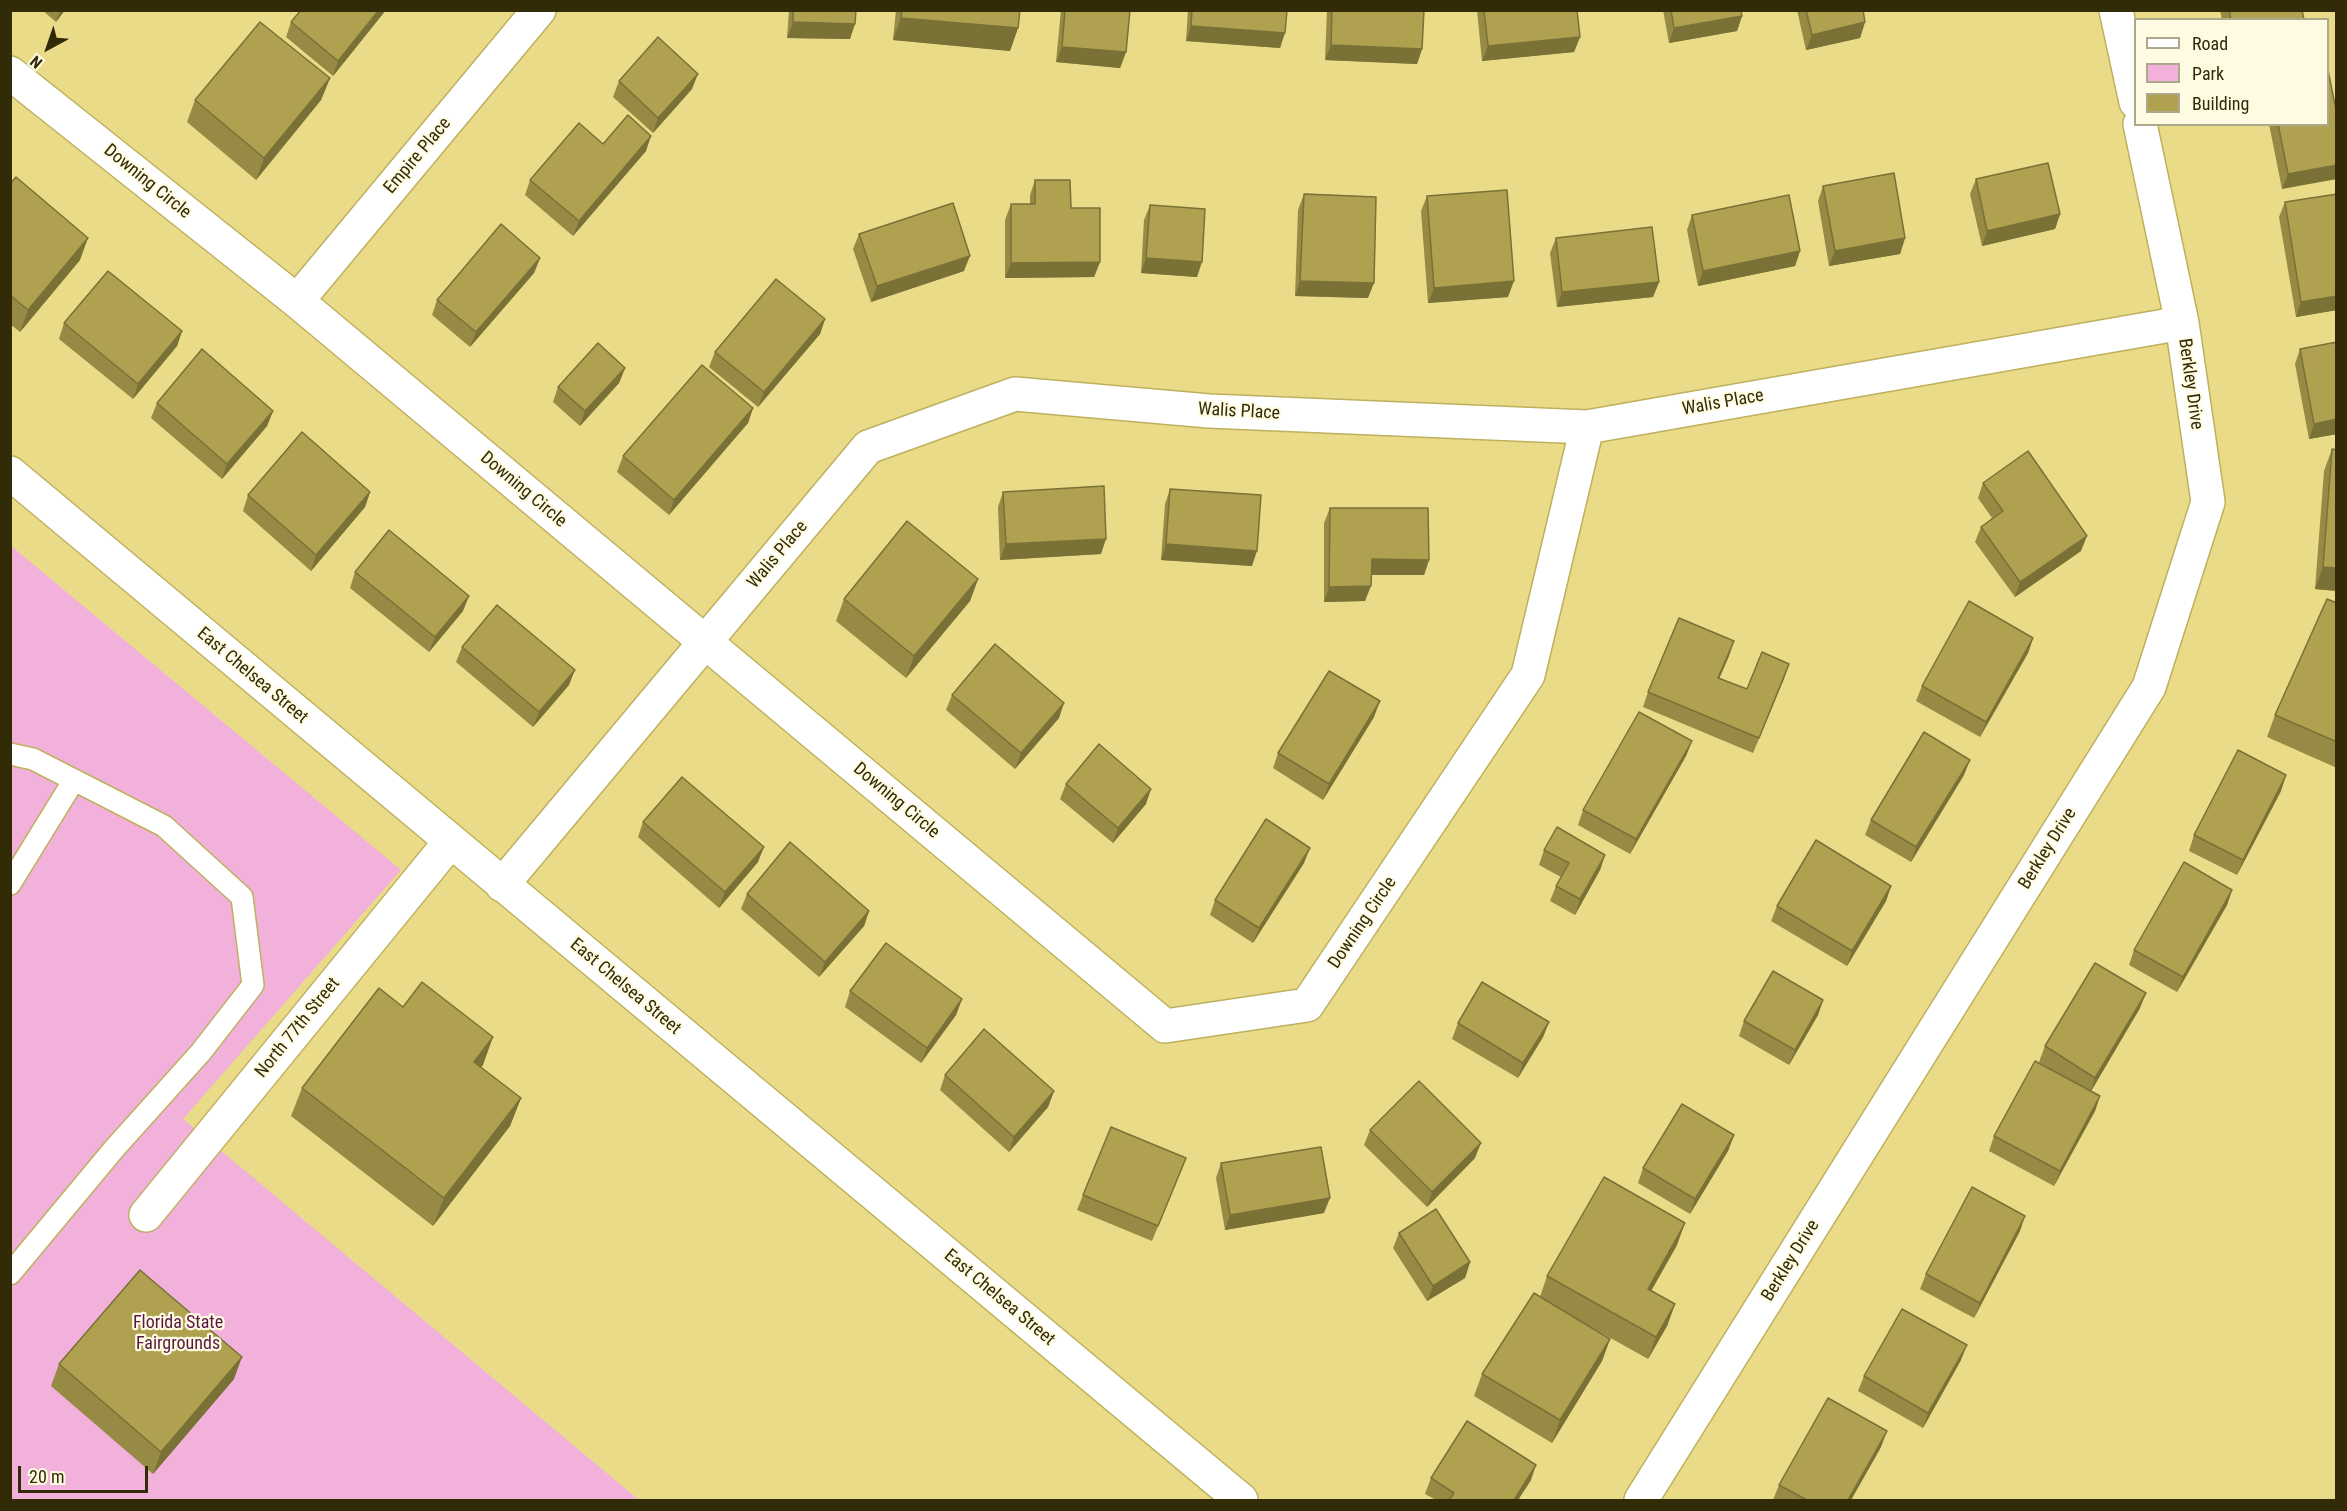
<!DOCTYPE html>
<style>
body{margin:0}
#map{position:relative;width:2347px;height:1511px;overflow:hidden;background:#e9db88;font-family:"Roboto Condensed",sans-serif}
canvas{display:block}
.frame{position:absolute;inset:0;border:12px solid #312b07;pointer-events:none}
.legend{position:absolute;left:2134px;top:18px;width:195px;height:108px;box-sizing:border-box;background:#fffbe3;border:2px solid #ada88b;margin:0;padding:8px 10px;list-style:none;font-size:18px;color:#312b07}
.legend li{display:flex;align-items:center;gap:12px;height:30px}
.legend b{width:30px;border:2px solid #ada88b}
.north{position:absolute;left:18px;top:18px;width:60px;height:60px;-webkit-text-stroke:4px #fffbe3;paint-order:stroke;rotate:220deg;font-size:16px;font-weight:700;line-height:24px;text-align:center;color:#312b07}
.north::after{content:'';display:block;margin:auto;width:21px;height:27px;background:#312b07;clip-path:polygon(50% 0,100% 100%,50% 72%,0 100%)}
.scale{position:absolute;left:18px;top:1466px;width:130px;height:27px;box-sizing:border-box;border:3px solid #312b07;border-top:0;padding-left:8px;font-size:18px;line-height:21px;white-space:nowrap;color:#312b07;-webkit-text-stroke:4px #fffbe3;paint-order:stroke}
</style>
<div id="map">
<canvas width="2347" height="1511"></canvas>
<div class="frame"></div>
<ul class="legend">
<li><b style="height:8px;background:#fff"></b>Road</li>
<li><b style="height:16px;background:#f1b1db"></b>Park</li>
<li><b style="height:16px;background:#afa14f"></b>Building</li>
</ul>
<div class="north">N</div>
<div class="scale">20 m</div>
</div>
<script>
const ctx = document.querySelector('canvas').getContext('2d');
ctx.lineJoin = 'round';
function fillPath(path, color) { ctx.fillStyle = color; ctx.fill(path, 'evenodd'); }
function trace(path, color, width, dash) { ctx.strokeStyle = color; ctx.lineWidth = width; ctx.lineCap = dash ? 'butt' : 'round'; ctx.setLineDash(dash || []); ctx.stroke(path); }
function drawText(font, color, halo, rows, align = 'center') {
  ctx.font = font + ' "Roboto Condensed",sans-serif'; ctx.lineWidth = 4.5; ctx.setLineDash([]); ctx.textBaseline = 'middle'; ctx.strokeStyle = halo; ctx.fillStyle = color; for (const [text, x, y, turn = 0] of rows) {
    ctx.save(); ctx.translate(x, y); ctx.rotate((+turn || 0) * Math.PI / 180); ctx.textAlign = isNaN(turn) ? turn : align; if (halo) ctx.strokeText(text, 0, 0); ctx.fillText(text, 0, 0); ctx.restore();
  }
}
const green = new Path2D(`
 M10,545L401,870L183,1119L639,1500H11Z`);
const service = new Path2D(`
 M10,754L33,759L164,826L242,897L253,985L201,1052L114,1149L10,1274
 M10,884L74,780`);
const minor = new Path2D(`
 M2116,10L2136,102
 M10,73L297,301L1165,1026L1307,1005L1528,675L1587,427
 M297,301L539,10
 M10,473L1241,1500
 M502,885L868,447L1015,394L1209,411L1587,427L2182,323
 M146,1215L450,842
 M1641,1500L2149,687L2208,502L2182,323L2140,124`);
const wall = new Path2D(`
 M42,10H65L56,22Z
 M301,10H386L333,76L286,37L291,22Z
 M789,10H856L850,39L787,38Z
 M896,10H1020L1018,28L1010,51L893,40Z
 M1061,10H1130L1126,52L1120,68L1056,62Z
 M1188,10H1287L1280,48L1186,41Z
 M1327,10H1424L1422,49L1417,64L1325,60Z
 M1477,10H1577L1580,37L1574,52L1482,61Z
 M1663,10H1741L1742,16L1737,31L1669,43Z
 M1797,10H1863L1865,22L1860,38L1806,50Z
 M2220,10H2302L2304,20H2222Z
 M330,78L321,100L256,180L187,122L195,100Z
 M619,81L692,89L653,133L613,97Z
 M2269,124H2328L2282,189Z
 M646,151L573,236L525,195L530,180Z
 M1976,179L2060,214L2055,229L1982,246L1970,194Z
 M1035,180L1071,208L1100,262L1094,277L1005,278V220L1011,204H1030V195Z
 M10,184L80,260L20,332L10,324Z
 M1823,186L1905,238L1900,254L1829,266L1818,201Z
 M1304,194L1368,298L1295,296L1298,210Z
 M1427,196L1508,297L1428,303L1421,211Z
 M2285,202L2337,310L2296,317L2279,217Z
 M1150,205L1197,277L1141,273L1144,220Z
 M1692,215L1800,251L1795,266L1698,286L1687,230Z
 M859,234L964,271L871,302L853,249Z
 M1556,238L1659,282L1653,297L1557,307L1550,253Z
 M540,258L534,273L470,347L432,315L437,300Z
 M825,319L820,334L758,407L709,367L715,352Z
 M64,323L182,331L177,346L133,399L59,339Z
 M2300,349L2337,434L2309,439L2295,364Z
 M625,368L619,383L580,426L553,402L558,387Z
 M157,403L273,411L267,426L222,479L151,418Z
 M753,408L748,423L669,515L617,472L623,456Z
 M2332,449L2337,450V591L2315,589L2324,471Z
 M1983,483L2081,551L2015,597L1975,542L1981,527L1992,518L1978,498Z
 M1170,489L1252,566L1161,560L1165,504Z
 M370,492L365,507L311,571L243,511L248,495Z
 M1003,492L1101,554L1000,560L998,507Z
 M1330,508L1429,560L1424,575H1371L1365,601L1324,602V523Z
 M355,572L463,611L429,652L350,588Z
 M978,579L970,601L906,678L836,621L844,599Z
 M2337,603V768L2267,737L2275,715Z
 M2033,638L2028,653L1980,737L1916,701L1922,686Z
 M462,647L569,685L533,727L456,662Z
 M1729,656L1719,678L1747,689L1789,664L1753,753L1643,707L1648,692Z
 M952,695L1059,718L1015,769L946,710Z
 M1374,717L1323,800L1273,768L1278,753Z
 M1692,741L1686,756L1630,854L1578,825L1583,810Z
 M1964,775L1911,862L1865,835L1871,820Z
 M2286,775L2281,791L2237,875L2189,851L2194,835Z
 M1066,784L1146,804L1113,843L1060,799Z
 M643,822L758,862L719,908L638,837Z
 M1544,850L1605,855L1600,870L1575,915L1550,901L1556,886L1561,877L1539,865Z
 M1304,863L1253,943L1210,915L1215,900Z
 M1891,886L1886,901L1847,966L1771,921L1777,906Z
 M2232,890L2227,905L2177,992L2129,965L2134,950Z
 M747,894L869,911L864,926L819,977L741,909Z
 M850,991L962,999L956,1015L921,1063L845,1007Z
 M1823,1000L1818,1015L1789,1065L1739,1036L1744,1021Z
 M403,1007L483,1065L481,1067L521,1098L510,1126L433,1226L291,1116L302,1088Z
 M2140,1008L2091,1091L2100,1096L2095,1111L2054,1186L1989,1151L1994,1136L2058,1074L2039,1062L2045,1046Z
 M1549,1022L1543,1037L1518,1078L1452,1039L1458,1023Z
 M945,1075L1054,1091L1048,1107L1009,1152L940,1090Z
 M1370,1130L1475,1158L1427,1207L1364,1145Z
 M1734,1135L1728,1151L1690,1214L1638,1183L1643,1168Z
 M1186,1158L1152,1241L1077,1210L1083,1195Z
 M1221,1163L1324,1213L1225,1230L1216,1178Z
 M2020,1231L1974,1318L1920,1289L1926,1274Z
 M1399,1233L1470,1262L1465,1278L1427,1301L1393,1248Z
 M1677,1245L1651,1290L1675,1304L1667,1326L1648,1359L1575,1318L1610,1339L1602,1361L1552,1443L1474,1396L1482,1374L1540,1297L1547,1276Z
 M1961,1360L1923,1428L1858,1391L1864,1376Z
 M59,1364L234,1379L153,1474L51,1386Z
 M1881,1447L1851,1500H1773L1779,1485Z
 M1431,1478L1531,1480L1518,1500H1436L1425,1494Z`);
const shadedWall = new Path2D(`
 M60,10H65L56,22Z
 M379,10H386L333,76L338,61Z
 M1742,16L1737,31L1669,43L1674,28Z
 M901,18L1018,28L1010,51L893,40Z
 M793,22L855,24L850,39L787,38Z
 M1865,22L1860,38L1806,50L1812,35Z
 M1191,26L1285,33L1280,48L1186,41Z
 M1580,37L1574,52L1482,61L1488,46Z
 M1331,45L1422,49L1417,64L1325,60Z
 M1062,47L1126,52L1120,68L1056,62Z
 M698,74L692,89L653,133L658,118Z
 M330,78L321,100L256,180L264,158Z
 M651,136L646,151L573,236L579,221Z
 M2337,165V179L2282,189L2288,174Z
 M2060,214L2055,229L1982,246L1987,231Z
 M88,238L80,260L20,332L28,310Z
 M1905,238L1900,254L1829,266L1835,251Z
 M1800,251L1795,266L1698,286L1703,271Z
 M970,256L964,271L871,302L877,286Z
 M540,258L534,273L470,347L476,332Z
 M1146,258L1202,262L1197,277L1141,273Z
 M1100,262L1094,277L1005,278L1011,263Z
 M1300,281L1374,283L1368,298L1295,296Z
 M1514,281L1508,297L1428,303L1434,288Z
 M1659,282L1653,297L1557,307L1562,292Z
 M2337,296V310L2296,317L2301,302Z
 M825,319L820,334L758,407L764,392Z
 M182,331L177,346L133,399L138,384Z
 M625,368L619,383L580,426L585,411Z
 M753,408L748,423L669,515L674,500Z
 M273,411L267,426L222,479L227,464Z
 M2337,419V434L2309,439L2314,424Z
 M370,492L365,507L311,571L316,555Z
 M2087,536L2081,551L2015,597L2020,582Z
 M1106,539L1101,554L1000,560L1006,544Z
 M1166,544L1257,551L1252,566L1161,560Z
 M1372,559L1429,560L1424,575H1367Z
 M2323,567L2337,568V591L2315,589Z
 M978,579L970,601L906,678L914,656Z
 M1371,586L1365,601L1324,602L1329,587Z
 M469,596L463,611L429,652L435,637Z
 M2033,638L2028,653L1980,737L1986,722Z
 M1734,641L1729,656L1713,693L1718,678Z
 M1789,664L1784,679L1753,753L1759,738Z
 M575,670L569,685L533,727L539,712Z
 M1380,701L1374,717L1323,800L1329,784Z
 M1064,703L1059,718L1015,769L1021,753Z
 M1692,741L1686,756L1630,854L1636,839Z
 M1970,760L1964,775L1911,862L1916,847Z
 M2286,775L2281,791L2237,875L2243,860Z
 M1151,789L1146,804L1113,843L1118,828Z
 M764,847L758,862L719,908L725,892Z
 M1310,848L1304,863L1253,943L1259,928Z
 M1605,855L1600,870L1575,915L1580,899Z
 M1891,886L1886,901L1847,966L1852,951Z
 M2232,890L2227,905L2177,992L2183,977Z
 M869,911L864,926L819,977L825,962Z
 M2146,993L2140,1008L2090,1093L2095,1078Z
 M962,999L956,1015L921,1063L927,1048Z
 M1823,1000L1818,1015L1789,1065L1795,1050Z
 M1549,1022L1543,1037L1518,1078L1523,1063Z
 M493,1037L483,1065L463,1090L474,1062Z
 M1054,1091L1048,1107L1009,1152L1014,1137Z
 M2100,1096L2095,1111L2054,1186L2060,1171Z
 M521,1098L510,1126L433,1226L444,1198Z
 M1734,1135L1728,1151L1690,1214L1695,1199Z
 M1481,1143L1475,1158L1427,1207L1432,1192Z
 M1330,1198L1324,1213L1225,1230L1230,1215Z
 M2025,1216L2020,1231L1974,1318L1980,1303Z
 M1685,1223L1677,1245L1640,1311L1648,1289Z
 M1470,1262L1465,1278L1427,1301L1433,1286Z
 M1675,1304L1667,1326L1648,1359L1656,1337Z
 M1610,1339L1602,1361L1552,1443L1560,1420Z
 M1967,1345L1961,1360L1923,1428L1928,1413Z
 M242,1357L234,1379L153,1474L161,1452Z
 M1887,1431L1881,1447L1851,1500H1848Z
 M1536,1465L1531,1480L1518,1500H1514Z`);
const building = new Path2D(`
 M301,10H379L338,61L291,22Z
 M793,10H856L855,24L793,22Z
 M902,10H1020L1018,28L901,18Z
 M1065,10H1130L1126,52L1062,47Z
 M1192,10H1287L1285,33L1191,26Z
 M1332,10H1424L1422,49L1331,45Z
 M1484,10H1577L1580,37L1488,46Z
 M1671,10H1741L1742,16L1674,28Z
 M1806,10H1863L1865,22L1812,35Z
 M2229,10H2302L2304,20H2231Z
 M260,22L330,78L264,158L195,100Z
 M658,37L698,74L658,118L619,81Z
 M2328,70L2337,115V165L2288,174L2278,124H2328Z
 M628,115L651,136L579,221L530,180L579,123L603,144Z
 M2048,163L2060,214L1987,231L1976,179Z
 M1894,173L1905,238L1835,251L1823,186Z
 M16,177L88,238L28,310L10,295V184Z
 M1035,180H1070L1071,208H1100V262L1011,263V204H1035Z
 M1507,190L1514,281L1434,288L1427,196Z
 M1304,194L1376,197L1374,283L1300,281Z
 M2337,194V296L2301,302L2285,202Z
 M1789,195L1800,251L1703,271L1692,215Z
 M953,203L970,256L877,286L859,234Z
 M1150,205L1205,209L1202,262L1146,258Z
 M501,224L540,258L476,332L437,300Z
 M1652,227L1659,282L1562,292L1556,238Z
 M108,271L182,331L138,384L64,323Z
 M776,279L825,319L764,392L715,352Z
 M2337,342V419L2314,424L2300,349Z
 M598,343L625,368L585,411L558,387Z
 M202,349L273,411L227,464L157,403Z
 M702,365L753,408L674,500L623,456Z
 M302,432L370,492L316,555L248,495Z
 M2332,449L2337,450V568L2323,567Z
 M2028,451L2087,536L2020,582L1981,527L2003,511L1983,483Z
 M1104,486L1106,539L1006,544L1003,492Z
 M1170,489L1261,495L1257,551L1166,544Z
 M1330,508H1428L1429,560L1372,559L1371,586L1329,587Z
 M907,521L978,579L914,656L844,599Z
 M389,530L469,596L435,637L355,572Z
 M2327,599L2337,603V742L2275,715Z
 M1969,601L2033,638L1986,722L1922,686Z
 M497,605L575,670L539,712L462,647Z
 M1679,618L1734,641L1718,678L1747,689L1762,652L1789,664L1759,738L1648,692Z
 M995,644L1064,703L1021,753L952,695Z
 M1329,671L1380,701L1329,784L1278,753Z
 M1639,712L1692,741L1636,839L1583,810Z
 M1924,732L1970,760L1916,847L1871,820Z
 M1099,744L1151,789L1118,828L1066,784Z
 M2238,750L2286,775L2243,860L2194,835Z
 M682,777L764,847L725,892L643,822Z
 M1266,819L1310,848L1259,928L1215,900Z
 M1557,827L1605,855L1580,899L1556,886L1569,863L1544,850Z
 M1816,840L1891,886L1852,951L1777,906Z
 M790,842L869,911L825,962L747,894Z
 M2184,862L2232,890L2183,977L2134,950Z
 M886,943L962,999L927,1048L850,991Z
 M2095,963L2146,993L2095,1078L2045,1046Z
 M1773,971L1823,1000L1795,1050L1744,1021Z
 M422,982L493,1037L474,1062L521,1098L444,1198L302,1088L379,988L403,1007Z
 M1482,982L1549,1022L1523,1063L1458,1023Z
 M984,1029L1054,1091L1014,1137L945,1075Z
 M2035,1061L2100,1096L2060,1171L1994,1136Z
 M1419,1081L1481,1143L1432,1192L1370,1130Z
 M1682,1104L1734,1135L1695,1199L1643,1168Z
 M1111,1127L1186,1158L1158,1226L1083,1195Z
 M1321,1147L1330,1198L1230,1215L1221,1163Z
 M1604,1177L1685,1223L1648,1289L1675,1304L1656,1337L1547,1276Z
 M1972,1187L2025,1216L1980,1303L1926,1274Z
 M1436,1209L1470,1262L1433,1286L1399,1233Z
 M140,1270L242,1357L161,1452L59,1364Z
 M1534,1293L1610,1339L1560,1420L1482,1374Z
 M1902,1309L1967,1345L1928,1413L1864,1376Z
 M1828,1398L1887,1431L1848,1500H1807L1779,1485Z
 M1467,1421L1536,1465L1514,1500H1449L1454,1493L1431,1478Z`);
const streetNames = [
 ["Empire Place",418,156,-50],
 ["Downing Circle",147,182,39],
 ["Berkley Drive",2190,384,82],
 ["Walis Place",1723,403,-10],
 ["Walis Place",1239,412,3],
 ["Downing Circle",523,490,40],
 ["Walis Place",778,555,-50],
 ["East Chelsea Street",252,676,40],
 ["Downing Circle",896,801,40],
 ["Berkley Drive",2048,849,-58],
 ["Downing Circle",1363,923,-56],
 ["East Chelsea Street",625,987,40],
 ["North 77th Street",298,1028,-51],
 ["Berkley Drive",1791,1261,-58],
 ["East Chelsea Street",999,1298,40]
];
const parkNames = [
 ["Florida State",178,1323],
 ["Fairgrounds",178,1344]
];
fillPath(green, '#f1b1db');
trace(service, '#beb05e', 24);
trace(minor, '#beb05e', 36);
trace(service, '#fff', 21);
trace(minor, '#fff', 33);
fillPath(wall, '#968a44');
fillPath(shadedWall, '#7a7137');
fillPath(building, '#afa14f');
trace(building, '#7a7137', 1.5);
drawText('18px', '#312b07', '#fffbe3', streetNames);
drawText('18px', '#561745', '#fffbe3', parkNames);
</script>
